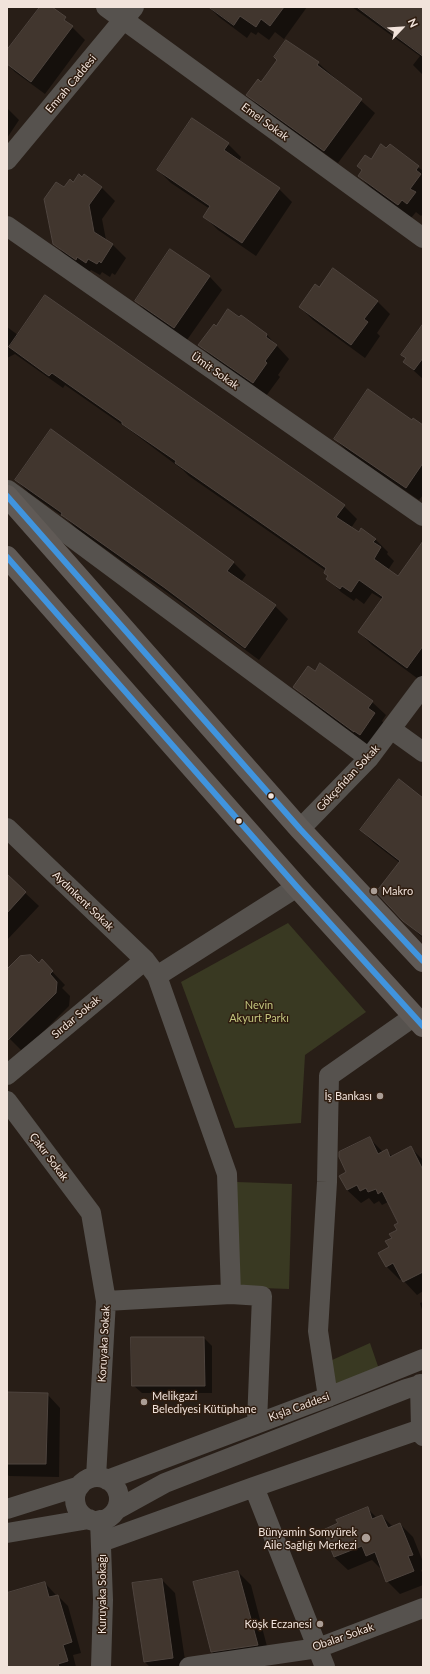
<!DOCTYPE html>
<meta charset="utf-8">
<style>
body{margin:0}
#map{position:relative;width:430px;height:1674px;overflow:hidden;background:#281e17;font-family:Lato,sans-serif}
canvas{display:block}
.frame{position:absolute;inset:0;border:8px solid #f1e3db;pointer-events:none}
.north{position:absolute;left:382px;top:8px;width:40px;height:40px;-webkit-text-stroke:3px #2f1d10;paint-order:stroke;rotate:65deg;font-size:11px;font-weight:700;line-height:16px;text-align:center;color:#f1e3db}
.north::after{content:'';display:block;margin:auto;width:14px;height:18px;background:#f1e3db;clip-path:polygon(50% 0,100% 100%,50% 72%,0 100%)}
</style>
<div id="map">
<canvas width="430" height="1674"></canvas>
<div class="frame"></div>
<div class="north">N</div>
</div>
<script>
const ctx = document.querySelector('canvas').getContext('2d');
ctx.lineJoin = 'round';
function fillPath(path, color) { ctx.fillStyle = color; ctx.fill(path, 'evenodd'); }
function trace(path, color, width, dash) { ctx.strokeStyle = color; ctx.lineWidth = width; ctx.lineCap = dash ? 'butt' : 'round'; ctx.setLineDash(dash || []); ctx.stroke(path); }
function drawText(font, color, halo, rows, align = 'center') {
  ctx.font = font + ' Lato,sans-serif'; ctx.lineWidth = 3; ctx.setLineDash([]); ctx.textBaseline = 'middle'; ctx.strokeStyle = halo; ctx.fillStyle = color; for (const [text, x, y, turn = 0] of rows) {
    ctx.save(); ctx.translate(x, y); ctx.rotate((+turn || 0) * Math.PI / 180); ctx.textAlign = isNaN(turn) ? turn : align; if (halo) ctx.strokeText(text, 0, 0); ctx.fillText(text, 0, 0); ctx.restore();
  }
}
const green = new Path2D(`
 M288,923L366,1012L305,1055L301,1123L235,1128L181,982Z
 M237,1182L292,1184L289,1289L234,1287Z
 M370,1343L380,1372L329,1393L321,1365Z`);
const shadow = new Path2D(`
 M41,7H45L72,27L85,40L45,94L15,72L7,64V52Z
 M209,7H307L284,39L275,32L269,40L258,32L256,35L251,32L247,38L219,17Z
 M352,7H423V75L413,65L420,56Z
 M318,63L375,113L338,163L261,108L247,95L261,83Z
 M7,108L19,120L7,138Z
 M228,144L241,157L239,161L279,189L292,202L256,256L218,230L205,217L210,209L171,183L158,170Z
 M390,145L423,171V214L421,216L416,212L411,218L372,189L359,176L371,160L387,150Z
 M85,175L102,188L115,201L102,219L106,240L113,245L126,258L115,275L112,273L110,277L102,272L100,275L91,270L89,272L67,257L54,243L64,189Z
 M209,276L222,290L187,340L149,314L136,301Z
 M319,288L377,301L390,314L377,333L380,336L365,358L313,320L300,307Z
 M423,326V379L404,362L407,359L402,355Z
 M7,327L18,335L344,506L357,519L351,528L375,539L388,552L387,554L394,561L388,570L398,578L423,558V678L421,681L372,645L359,632L382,599L372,593L364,604L356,598L354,601L341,592L328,579L329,577L326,571L189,476L183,470L131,431L65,385L63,388L15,354L7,358Z
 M216,327L267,335L289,359L278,375L280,377L266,396L213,358L200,345Z
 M412,421L423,426V495L419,500L348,452L335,439Z
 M16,480L233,562L246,575L241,582L275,606L288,619L259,660L179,601L77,529L67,519L29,493Z
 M320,665L372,702L386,715L382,721L387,727L367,745L308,700L294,687L315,672Z
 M423,799V938L404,920L400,863L374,843L361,830Z
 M7,876L39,906L7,940Z
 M42,961L65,985L62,988L70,996L69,1006L23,1052L7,1036V970L39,964Z
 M369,1138L383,1152L386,1151L393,1157L411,1148L423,1160V1291L417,1295L402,1279L400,1280L387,1267L380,1253L390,1248L393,1238L398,1230L400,1223L388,1202L382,1205L379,1201L374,1204L369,1198L361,1203L347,1190L348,1172Z
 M423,1302V1313L420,1303Z
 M132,1338H204L212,1346V1393H142L133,1385Z
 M7,1393L47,1394L60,1408L59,1477L9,1476L7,1474Z
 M368,1509L377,1518L382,1516L393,1527L400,1524L413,1537L423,1562V1569L421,1570L423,1575V1585L400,1594L387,1581L382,1568H380L372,1560L348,1570L334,1557Z
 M238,1572L251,1585L270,1658L226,1665L212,1652Z
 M162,1580L175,1593L186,1667H150L145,1662Z
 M45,1583L55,1594L56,1596H58L68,1606L81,1653L73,1655L76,1667H7V1594Z`);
const building = new Path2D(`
 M40,7H52L66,17L64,20L73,26L31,82L7,64V50Z
 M209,7H284L270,26L261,19L256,27L240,16L234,25Z
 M357,7H423V56Z
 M286,40L319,62L317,65L362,99L324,151L246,95L258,79L261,82L277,60L274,57Z
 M192,118L229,143L224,150L280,188L242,243L203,217L210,206L157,170Z
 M381,144L386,148L390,144L419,166L416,170L421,174L410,189L416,192L407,204L402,200L398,205L358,176L362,170L357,166L365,155L371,159Z
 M79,174L82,177L84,174L102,187L89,205L94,232L113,244L101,263L99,261L97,264L88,259L86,263L77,257L76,260L53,244L44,199L56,182L64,187L70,179L73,182Z
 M170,249L210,276L174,328L135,301Z
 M333,268L378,301L364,319L368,322L351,345L299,307L315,284L319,287Z
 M45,295L345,505L336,517L359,532L361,528L376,539L373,542L381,547L374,559L398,576L423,541V646L407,668L358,632L383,597L359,580L351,592L342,586L340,589L326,579L328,576L324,573L326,568L175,463L176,461L122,424V422L52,373L49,376L9,347Z
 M228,309L239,317L241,315L267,334L266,337L277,345L265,361L267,363L253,383L198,345L214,324L216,326Z
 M423,324V358L414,370L403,362L406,358L401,355Z
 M368,389L412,420L413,418L423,425V463L406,488L334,439Z
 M51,429L234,562L227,571L276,605L245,648L165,588L63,516L61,515L62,513L15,480Z
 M320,663L373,701L368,708L375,713L360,735L354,731V732L293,687L308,666L315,671Z
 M399,779L423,798V936L403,921L376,892L400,861L360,830Z
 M7,874L26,892L7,913Z
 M31,955L39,963L42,959L53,971L50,974L57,982L56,993L7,1041V969L20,956Z
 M370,1137L378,1154L387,1149L390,1157L411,1146L423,1170V1272L403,1282L393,1263L386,1267L378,1253L389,1247L385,1241L392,1238L389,1234L397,1230L394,1225L398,1223L382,1191L378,1194L376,1189L368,1192L366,1188L360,1191L357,1185L347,1190L339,1176L346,1172L339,1157V1152Z
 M131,1337H204L205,1386H132Z
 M7,1392L48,1393L46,1464H7Z
 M368,1507L372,1519L382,1515L388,1528L400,1523L413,1555L408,1556L414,1571L386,1582L375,1552L366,1556L362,1546L334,1557L323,1530L338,1523L336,1520Z
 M238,1571L258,1645L211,1652L193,1582Z
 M162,1579L173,1658L144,1662L132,1583Z
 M45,1582L49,1597L58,1595L72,1642L63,1645L68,1661L58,1664L59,1667H7V1593Z`);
const street = new Path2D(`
 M106,7L423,238
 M7,160L134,7
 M7,226L423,516
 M8,490L369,758
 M391,729L423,752
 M7,828L145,960L157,976L227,1174L231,1294
 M300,829L369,758L423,686
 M157,976L297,887
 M7,1075L145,960
 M7,1101L91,1213L106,1301L96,1477
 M106,1301L231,1294L262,1296L257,1423
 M420,1384L421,1429L423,1436
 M328,1397L318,1331L327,1182L329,1076L413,1017
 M75 1499a22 22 0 1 1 44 0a22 22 0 1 1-44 0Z
 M107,1480L328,1397L423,1359
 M254,1487L325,1667
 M7,1509L80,1486
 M116,1510L165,1483L406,1389L423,1384
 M100,1520L103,1600L101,1667
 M7,1533L89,1519
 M101,1542L254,1487L421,1429
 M189,1667L318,1648L423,1608`);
const primary = new Path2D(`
 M7,496L300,829L423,961
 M7,557L297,887L423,1026`);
const bus1 = new Path2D(`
 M7,496L300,829L423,961
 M7,557L297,887L423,1026`);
const markers = [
 [271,796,3.5,"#f1e3db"],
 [239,821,3.5,"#f1e3db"],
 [374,891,4,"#ab9e96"],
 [380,1096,4,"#ab9e96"],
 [144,1402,4,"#ab9e96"],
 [366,1538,5,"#ab9e96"],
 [320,1624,4,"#ab9e96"]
];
const streetNames = [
 ["Emrah Caddesi",71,84,-50],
 ["Emel Sokak",265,122,36],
 ["Ümit Sokak",215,371,35],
 ["Gökçefidan Sokak",348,778,-47],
 ["Aydınkent Sokak",83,901,44],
 ["Sırdar Sokak",76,1017,-40],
 ["Çakır Sokak",49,1157,53],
 ["Koruyaka Sokak",104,1344,-87],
 ["Kışla Caddesi",299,1407,-20],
 ["Kuruyaka Sokağı",102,1594,-90],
 ["Obalar Sokak",343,1637,-19]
];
const poiNames = [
 ["Makro",382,891,"left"],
 ["İş Bankası",372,1096],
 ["Melikgazi",152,1396,"left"],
 ["Belediyesi Kütüphane",152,1409,"left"],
 ["Bünyamin Somyürek",357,1532],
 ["Aile Sağlığı Merkezi",357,1545],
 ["Köşk Eczanesi",312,1624]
];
const parkNames = [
 ["Nevin",259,1005],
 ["Akyurt Parkı",259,1018]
];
fillPath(green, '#393922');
fillPath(shadow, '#0007');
fillPath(building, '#41362e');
trace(building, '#4e443e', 1);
trace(street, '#56524e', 20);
trace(primary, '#605a56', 22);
trace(bus1, '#4094de', 6);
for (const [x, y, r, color] of markers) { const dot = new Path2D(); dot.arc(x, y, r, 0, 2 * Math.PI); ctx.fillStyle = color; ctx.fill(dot); trace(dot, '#2f1d10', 1.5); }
drawText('11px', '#f1e3db', '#2f1d10', streetNames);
drawText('11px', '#f1e3db', '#2f1d10', poiNames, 'right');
drawText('11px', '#c2c57e', '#2f1d10', parkNames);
</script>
